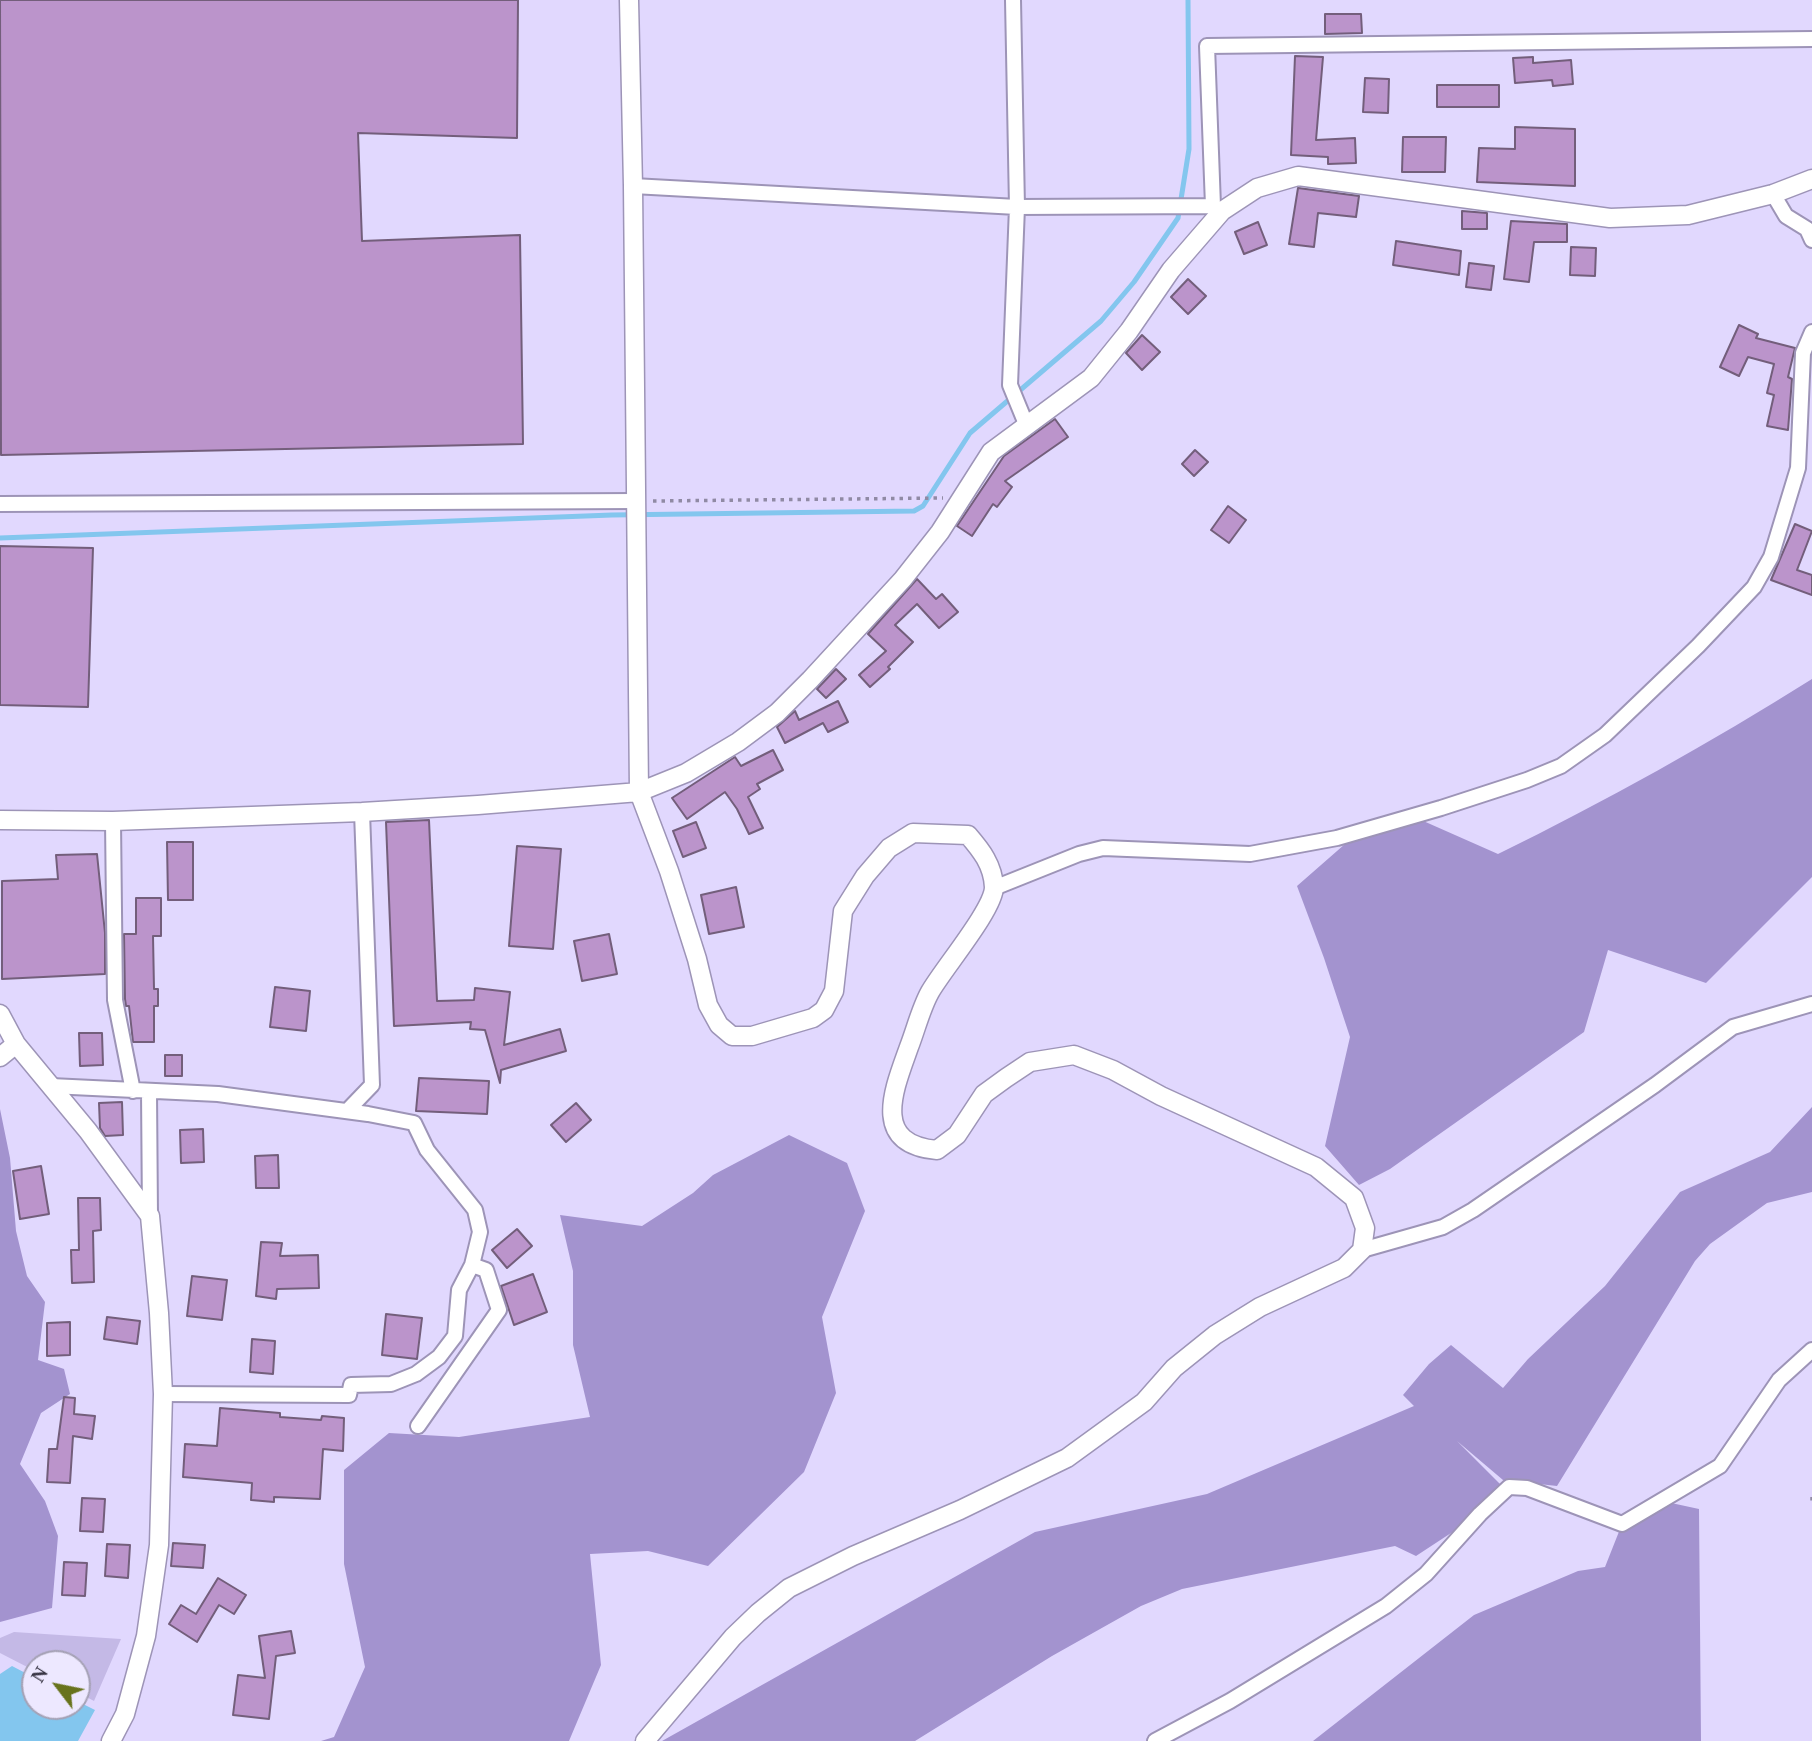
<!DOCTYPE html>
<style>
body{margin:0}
#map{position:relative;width:1812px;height:1741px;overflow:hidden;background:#e1d8fe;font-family:"Times New Roman",serif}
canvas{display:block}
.north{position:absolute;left:21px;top:1650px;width:70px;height:70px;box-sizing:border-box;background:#ede8ff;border:2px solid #a5a1b5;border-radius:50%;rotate:302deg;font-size:19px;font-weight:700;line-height:28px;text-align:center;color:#393645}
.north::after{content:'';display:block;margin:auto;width:24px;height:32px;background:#68731c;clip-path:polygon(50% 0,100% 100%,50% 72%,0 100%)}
</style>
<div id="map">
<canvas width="1812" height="1741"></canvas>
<div class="north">N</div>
</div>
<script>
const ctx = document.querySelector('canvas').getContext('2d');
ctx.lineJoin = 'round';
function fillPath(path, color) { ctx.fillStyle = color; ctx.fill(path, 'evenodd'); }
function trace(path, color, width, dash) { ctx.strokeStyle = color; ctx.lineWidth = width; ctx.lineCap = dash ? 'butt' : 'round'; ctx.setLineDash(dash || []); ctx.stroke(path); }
const green = new Path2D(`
 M14,1632L121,1639L94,1701L77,1692V1664H35V1671L0,1653V1638Z`);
const forest = new Path2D(`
 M1812,679V877L1706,983L1608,950L1584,1032L1390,1169L1359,1185L1325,1146L1350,1037L1324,958L1297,886L1345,844L1393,829L1412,816L1498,854C1606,801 1710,743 1812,679Z
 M1812,1107V1192L1767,1203L1710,1244L1695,1261L1557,1486L1503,1480L1457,1441L1506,1490L1480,1514L1416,1556L1395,1546L1182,1589L1141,1606L1052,1656L915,1741H662L1035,1532L1207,1494L1414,1406L1403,1395L1429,1364L1451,1345L1503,1388L1528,1359L1605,1286L1680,1192L1770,1152Z
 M0,1109L10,1158L16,1231L27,1276L45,1302L38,1360L64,1369L70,1394L41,1413L20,1464L45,1501L58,1536L52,1608L0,1622Z
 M789,1135L847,1163L865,1211L822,1317L836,1393L804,1472L708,1566L648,1551L590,1554L601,1665L569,1741H321L334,1737L365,1667L344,1564V1470L389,1433L459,1437L590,1417L573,1345V1271L560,1215L642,1226L693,1193L713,1175Z
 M1662,1501L1699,1509L1701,1741H1313L1474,1615L1578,1571L1605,1567L1622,1524Z`);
const water = new Path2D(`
 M12,1666L35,1678V1706H77V1701L95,1710L78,1741H0V1674Z`);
const stream = new Path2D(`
 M0,538L612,515L914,511L923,506L970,433L1101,321L1134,282L1178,218L1189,149L1188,0`);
const building = new Path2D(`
 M0,0H518L517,138L358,133L362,241L520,235L523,444L1,455Z
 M1325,14H1361L1362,33L1325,34Z
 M1295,56L1323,57L1316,140L1355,138L1356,163L1328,164V157L1291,155Z
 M1533,57V63L1571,60L1573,84L1553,86L1552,80L1515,83L1513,58Z
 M1365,78L1389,79L1388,113L1363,112Z
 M1437,85H1499V107H1437Z
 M1515,127L1575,129V186L1477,182L1479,148L1515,149Z
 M1403,137H1446L1445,172H1402Z
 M1298,188L1359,196L1356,217L1318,213L1314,247L1289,244Z
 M1462,211L1487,213V229H1462Z
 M1511,221L1567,224V242H1534L1529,282L1504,279Z
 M1258,222L1267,245L1244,254L1235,232Z
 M1396,241L1461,251L1459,275L1393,265Z
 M1571,247L1596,248L1595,276L1570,275Z
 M1469,263L1494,266L1491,290L1466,287Z
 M1188,279L1206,296L1188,314L1171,297Z
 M1739,325L1758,334L1756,338L1795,348L1788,377L1792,379L1788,430L1767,426L1774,395L1767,393L1774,364L1748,357L1739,376L1720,367Z
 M1142,335L1160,352L1142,370L1126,353Z
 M1055,419L1068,437L1005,481L1012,487L997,507L993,504L972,536L957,526L1004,456Z
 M1195,450L1208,462L1194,476L1182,464Z
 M1228,506L1246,520L1229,543L1211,530Z
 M1795,524L1812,531L1797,570L1812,575V595L1771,580Z
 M0,546L93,548L88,707L0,705Z
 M917,579L936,599L942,594L958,612L939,628L917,604L895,625L913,642L888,667L890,669L870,687L859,675L886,651L868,634Z
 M836,669L846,679L826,698L817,689Z
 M838,701L848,722L828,732L823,723L785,743L777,727L795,711L799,720Z
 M773,750L783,770L757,784L760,789L748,797L763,828L749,834L737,809L725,792L687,819L672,798L735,757L741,766Z
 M429,820L437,1001L474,1000L475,988L510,992L504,1045L560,1029L566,1051L501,1070L500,1083L485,1030L470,1029L471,1022L394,1026L386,822Z
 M696,822L706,848L683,857L673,831Z
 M167,842H193V900H168Z
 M517,846L561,849L553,949L509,946Z
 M97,854L105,933V974L2,979V881L58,879L56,855Z
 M736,887L744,927L709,934L701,895Z
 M136,898H161V936H153L154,989H158V1006H154V1042H133L129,1006H126L125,999L124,934H136Z
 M609,934L617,974L582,981L574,941Z
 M275,987L310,991L306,1031L270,1027Z
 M79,1033H102L103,1065L80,1066Z
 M165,1055H182V1076H165Z
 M419,1078L489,1081L487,1114L416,1111Z
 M122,1102L123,1135L105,1136L100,1128L99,1103Z
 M576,1103L591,1120L566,1142L551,1125Z
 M203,1129L204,1162L181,1163L180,1130Z
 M278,1155L279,1188H256L255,1156Z
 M41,1166L49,1214L20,1219L13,1171Z
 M78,1198H100L101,1230L93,1231L94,1282L72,1283L71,1250H79Z
 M517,1229L532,1246L507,1268L492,1250Z
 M261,1242L282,1243L280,1256L318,1255L319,1288L277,1289L276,1299L256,1296Z
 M533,1274L547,1312L514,1325L501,1286Z
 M192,1276L227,1280L222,1320L187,1316Z
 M386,1314L422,1318L417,1359L382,1355Z
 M107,1317L140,1321L137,1344L104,1339Z
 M70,1322V1355L47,1356V1323Z
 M252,1339L275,1341L273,1374L250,1372Z
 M64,1397L75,1398L74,1414L95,1416L92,1439L73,1436L70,1483L47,1482L49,1449H57Z
 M220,1408L280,1413V1417L321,1420L322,1416L344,1418L343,1451L323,1449L320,1499L274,1497V1502L251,1500L252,1483L183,1477L185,1444L217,1446Z
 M82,1498L105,1499L103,1532L80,1531Z
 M173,1543L205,1545L203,1568L171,1566Z
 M107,1544L130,1545L128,1578L105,1576Z
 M64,1562L87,1563L85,1596L62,1595Z
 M218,1578L246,1595L234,1614L219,1605L197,1642L169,1624L181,1605L196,1614Z
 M291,1631L295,1653L276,1656L269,1719L233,1715L238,1675L265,1678L259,1636Z`);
const path = new Path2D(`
 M653,501L943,498
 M1812,1497V1502`);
const minor = new Path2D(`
 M1013,0L1017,207L1010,385L1026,424
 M633,186L1017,207L1213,206L1221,211
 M1773,194L1786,216L1807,229L1812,240
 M1213,206L1207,46L1812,39
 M0,504L637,501
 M113,821L115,1000L133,1091
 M994,888L1079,854L1103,848L1250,854L1337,838L1441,808L1527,780L1561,766L1605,735L1698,646L1754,587L1771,557L1798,468L1803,353L1812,332
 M51,1086L218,1094L368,1114L414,1123L427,1150L475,1210L480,1232L472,1265L486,1270L499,1310L418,1426
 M149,1092L150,1216
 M347,1111L372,1085L362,812
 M1362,1250L1443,1227L1473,1210L1655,1085L1733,1027L1812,1004
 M163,1394L349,1395L351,1385L391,1384L416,1374L439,1357L455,1336L459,1290L472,1265
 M1155,1741L1230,1701L1386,1606L1426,1574L1480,1514L1509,1487L1527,1488L1622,1524L1720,1466L1779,1380L1812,1350`);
const tertiary = new Path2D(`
 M629,0L633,186L639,792L669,871L697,959L708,1005L719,1025L732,1036H752L813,1018L824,1010L834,991L843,911L865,876L889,848L913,833L968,835C981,850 993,865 994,887C994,909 943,969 930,992C921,1008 916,1029 909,1047C894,1089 870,1144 937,1150L957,1135L984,1094L1006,1078L1030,1062L1074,1055L1113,1070L1161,1096L1316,1167L1354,1198L1365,1228L1362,1250L1344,1268L1260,1307L1215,1335L1174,1368L1144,1402L1067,1458L960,1510L853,1556L789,1588L758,1613L733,1637L645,1741
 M0,820L113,821L362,812L478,805L639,792L686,773L738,742L777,713L810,680L903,579L940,532L991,452L1091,378L1129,331L1171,270L1222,211L1257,188L1298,176L1610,218L1688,215L1773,194L1812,179
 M0,1014L16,1044L88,1131L150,1216L159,1313L163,1394L159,1545L146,1636L125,1714L111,1741
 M0,1057L16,1044`);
fillPath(green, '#c4b9e6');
fillPath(forest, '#a393cf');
fillPath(water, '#83c6ee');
trace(stream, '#83c6ee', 5);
fillPath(building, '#bb94cb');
trace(building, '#735e7b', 2);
trace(minor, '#9d94b7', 18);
trace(tertiary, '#9d94b7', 21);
trace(path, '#908aa4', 3.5, [3.5, 5]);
trace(minor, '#fff', 14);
trace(tertiary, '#fff', 18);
</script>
